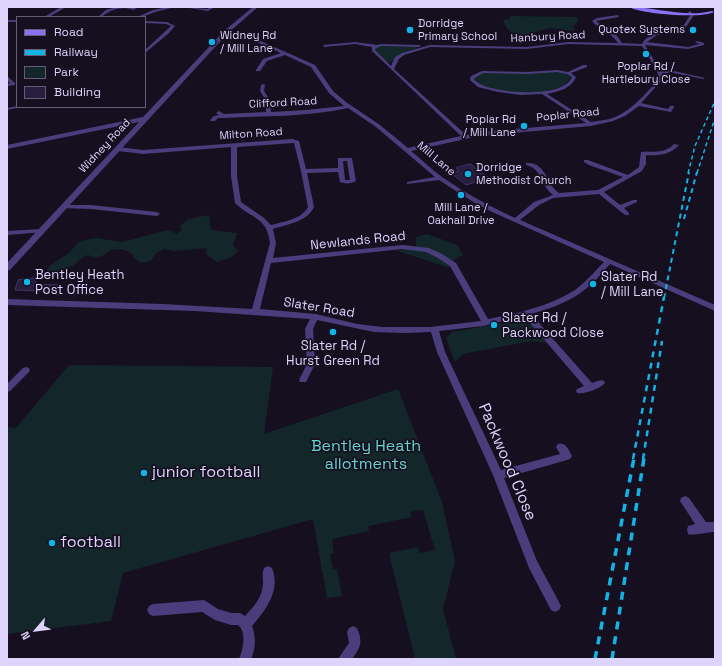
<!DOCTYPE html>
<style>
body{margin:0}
#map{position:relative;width:722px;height:666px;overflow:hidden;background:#150f20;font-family:"Space Grotesk",sans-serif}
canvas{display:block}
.frame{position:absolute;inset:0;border:8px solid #ddd3fb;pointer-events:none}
.legend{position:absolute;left:16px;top:16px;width:130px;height:92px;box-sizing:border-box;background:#150f20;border:1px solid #655d78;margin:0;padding:5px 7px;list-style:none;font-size:12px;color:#ddd3fb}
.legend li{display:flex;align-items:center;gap:8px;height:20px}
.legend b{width:20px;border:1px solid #655d78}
.north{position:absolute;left:16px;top:610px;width:40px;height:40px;-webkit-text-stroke:3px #150f20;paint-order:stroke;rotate:242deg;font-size:11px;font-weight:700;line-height:16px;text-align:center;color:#ddd3fb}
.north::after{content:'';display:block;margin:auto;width:14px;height:18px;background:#ddd3fb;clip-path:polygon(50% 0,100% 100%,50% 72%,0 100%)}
</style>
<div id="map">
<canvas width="722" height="666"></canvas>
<div class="frame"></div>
<ul class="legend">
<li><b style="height:5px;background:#8772f2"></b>Road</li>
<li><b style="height:5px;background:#14b3e5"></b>Railway</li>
<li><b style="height:11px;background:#13272a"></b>Park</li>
<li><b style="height:11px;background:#291d40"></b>Building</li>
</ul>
<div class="north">N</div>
</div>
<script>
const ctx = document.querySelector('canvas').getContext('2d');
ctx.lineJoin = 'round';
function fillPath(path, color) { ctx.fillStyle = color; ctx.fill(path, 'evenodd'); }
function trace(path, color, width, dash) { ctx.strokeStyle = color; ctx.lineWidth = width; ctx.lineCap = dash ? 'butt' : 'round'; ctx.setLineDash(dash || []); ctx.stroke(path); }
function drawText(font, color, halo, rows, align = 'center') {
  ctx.font = font + ' "Space Grotesk",sans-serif'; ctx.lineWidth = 3.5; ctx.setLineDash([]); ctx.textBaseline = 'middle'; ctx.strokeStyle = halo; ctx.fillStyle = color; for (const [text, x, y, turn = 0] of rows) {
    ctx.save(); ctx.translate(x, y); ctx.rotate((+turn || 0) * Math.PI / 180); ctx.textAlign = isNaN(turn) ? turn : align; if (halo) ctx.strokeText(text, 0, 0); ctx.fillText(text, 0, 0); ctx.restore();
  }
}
const green = new Path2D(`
 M510,16L577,17L578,22L573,26L575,31L549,28L517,38L506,27L503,20L510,19Z
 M382,46L416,47L417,48L400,55L390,63L386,62L375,51L376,48Z
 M556,71L570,75L571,77C561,99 485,97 474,78L483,73Z
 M209,215L211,230L237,233L233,246L239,251L230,258L217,262L206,254L207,248L174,251L164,249L156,253L151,261L141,263L135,259L131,253L122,249L111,250L104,255L96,258L88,255C82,257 79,261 74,265C64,271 64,264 56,278L46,281L41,277L51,265L69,253L80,241L96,238L122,242L168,230L177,234L182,229L180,226L188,219Z
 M427,234L457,245L463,255L448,263L451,267L450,268L395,250L416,249V237Z
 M520,320L532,325L547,343L531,341L463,354L455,362L446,338L452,332Z
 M69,365L273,367L264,434L398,389L442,502L455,561L443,609L456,659H415L389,553L418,547L420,553L435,550L423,510L410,512L412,517L368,526L369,531L332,539L334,553L330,554L333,570L337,569L342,596L327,598L313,519L123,573L111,621L7,634V427L16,428Z`);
const building = new Path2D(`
 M471,164L477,170L489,178L466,185L451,173L459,171L456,168Z
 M37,278L35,284L59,285L54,292L15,290L18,280Z`);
const minor = new Path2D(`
 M61,7H66L49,17H44Z
 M116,7H135L137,8L133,10C126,7 114,8 107,13C103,15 103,17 98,17L106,10Z
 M168,7H175L155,12L142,17H137L153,10Z
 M183,7L207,9L211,7L213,8L208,11Z
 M690,11L694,15L686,27L657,35L647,42L688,47L699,44L695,42L697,41L704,43V45L688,49L645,45L660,70L674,71L705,78L703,79L674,73H662L663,79L641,103L668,109L670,106H674V107L671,112L639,106L625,116L613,121L591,126L479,136L411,151C421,159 431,169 442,177C465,193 489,206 515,218L534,202L553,195C540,185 543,169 526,165V163C546,161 546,184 559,193L598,190L623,177L589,165L584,162V160H588L628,175L639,167L641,152C653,151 665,154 674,144L679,145C670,155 658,156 646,155V164L642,171L604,192L620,205L633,200H637V202L624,208L629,213V215H625L599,194L553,198L539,205L520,220L715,305V311L610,264C601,274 593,284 583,291C569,302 549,309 531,314L592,383L601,380L604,381L605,383C601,388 584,395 577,393L576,391L577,389L584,386L524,316L483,326L439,331L445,352L501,470L560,454L556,447L558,444C565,441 569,450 572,456L570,459L567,460L504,478L537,561L559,602L561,606L559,610L555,612L551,610L529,568L493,475L437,352L431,332L405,333L374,332L317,320L313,329L315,364L306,382H300L299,380L307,364L305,329L310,319L195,311L7,305V299L163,304L252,309L270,243C267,216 251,219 235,203L231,176V147L143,154L118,151L115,149L118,147L143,150L292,139L299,141L306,169L338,168V158H352L356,181C352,184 344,184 340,182L338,172L307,173L314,207C307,222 288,224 273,229L276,243L273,258L402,245L429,248L442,254L456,263L488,319C518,313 550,306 575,290C586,282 595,271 604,262L490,211L470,200L439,180L407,184V182L435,177L376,127L348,108C308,117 264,116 223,118H218L215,121H211L210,120L214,116L219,115L216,113L219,111L224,114L266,112L265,99L260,91L261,85L263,84L265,85L264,91L269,99L271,112L306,110L344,106L329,93L311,67L285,55L267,61L260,71H256V70L263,59L281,53L245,37L224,32L226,31L247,35L315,65L333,91L346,102L380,125L408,148L461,136L372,51V47L355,44L324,47L323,45L355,42L377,45L382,44L419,45L421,46L419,47L382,46L376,48L375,50L391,66L395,57L402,53L430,45L527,47L568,42L618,43C612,33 599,30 592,21L597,18L618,15L619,17L596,21L617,36L622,43L642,44C650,30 669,29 684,25L690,15L688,12ZM568,44L642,46L657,71L659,79C645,94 631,112 610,119C604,120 597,121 591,122L547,94C559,91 571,89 576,77L571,73L587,67V65H583L568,72L557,70L528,72L482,71L471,76L470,80L478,87L498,92L521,95L542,94L586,123L479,132L466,135L394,69L399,59L404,55L430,47L527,49ZM557,72L567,74L572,77C562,99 500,93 482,85C479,84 477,81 474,80L475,78L483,73L528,74ZM294,143L301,171L308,207C302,219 283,222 271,225L264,218L241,202L237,176V147ZM343,161H347L350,180H345ZM402,249L426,252L438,258L450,266L481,321L430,327H383L357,324L316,314L260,309L271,263Z
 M7,20H17V22H7Z
 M145,21L167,22L175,26L169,33L145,53V50L171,26L166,24L145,23Z
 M7,76L15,83V85L7,86V84L10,83L7,80Z
 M17,106L23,107L7,110V108Z
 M63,205H91L157,212L160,214L157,216L91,209L61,208V206Z
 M42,229L45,231L44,232L7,235V231Z
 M26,367L29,368L30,370L29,372L10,391L7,392V384L23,368Z
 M685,496L689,498L706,522H715V532C708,532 693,536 688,534L687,530L688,526L695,524L680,501L681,498Z
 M268,566L272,568C281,590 266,610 252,626C256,637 256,648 251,659H239C243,650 247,632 238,625H231L215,620L202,612L153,616L149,614L147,610L149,606L153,604L204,600L218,609L231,613H240L245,616C254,606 262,598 263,584C263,579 262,573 264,568Z
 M353,626L357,628C363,642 361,647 352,659H338L349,643L347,632L349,628Z`);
const tertiary = new Path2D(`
 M253,7H258L228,33L10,270L7,271V263L139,122L7,149V145L143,117L224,31Z`);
const secondary = new Path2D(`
 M629,7C657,7 684,18 712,11L714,12C702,19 641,14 629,7Z`);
const railFar3 = new Path2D(`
 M688,173L695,146L715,101
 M697,173L715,118`);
const railFar2 = new Path2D(`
 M684,219L697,172
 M664,298L689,172`);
const railFar1 = new Path2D(`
 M633,459L664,297
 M643,459L662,341`);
const rail = new Path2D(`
 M595,659L634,458
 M612,659L644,458`);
const markers = [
 [410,30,4,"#14b3e5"],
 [693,30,4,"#14b3e5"],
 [212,42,4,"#14b3e5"],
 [646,54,4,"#14b3e5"],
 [524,126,4,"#14b3e5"],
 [468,174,4,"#14b3e5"],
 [461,195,4,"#14b3e5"],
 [27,282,4,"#14b3e5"],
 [593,284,4,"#14b3e5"],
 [494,325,4,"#14b3e5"],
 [333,332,4,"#14b3e5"],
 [144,473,4,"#14b3e5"],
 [52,543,4,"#14b3e5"]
];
const farPoinames = [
 ["Dorridge",418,24],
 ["Primary School",418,37],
 ["Quotex Systems",685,30,"right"],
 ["Widney Rd",220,36],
 ["/ Mill Lane",220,49],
 ["Poplar Rd /",646,67,"center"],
 ["Hartlebury Close",646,80,"center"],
 ["Poplar Rd",516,120,"right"],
 ["/ Mill Lane",516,133,"right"],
 ["Dorridge",476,168],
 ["Methodist Church",476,181],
 ["Mill Lane /",461,208,"center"],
 ["Oakhall Drive",461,221,"center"]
];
const farStreetnames = [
 ["Hanbury Road",548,37,-3],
 ["Clifford Road",283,103,-3],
 ["Poplar Road",568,115,-6],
 ["Milton Road",251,134,-4],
 ["Widney Road",105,146,-47],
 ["Mill Lane",436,159,40]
];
const streetNames = [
 ["Newlands Road",358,241,-6],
 ["Slater Road",319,308,9]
];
const poiNames = [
 ["Bentley Heath",35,275],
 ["Post Office",35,290],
 ["Slater Rd",601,277],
 ["/ Mill Lane",601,292],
 ["Slater Rd /",502,318],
 ["Packwood Close",502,333],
 ["Slater Rd /",333,346,"center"],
 ["Hurst Green Rd",333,361,"center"]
];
const nearParknames = [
 ["Bentley Heath",366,447],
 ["allotments",366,465]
];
const nearStreetnames = [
 ["Packwood Close",507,462,67]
];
const nearPoinames = [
 ["junior football",152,473],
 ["football",60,543]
];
fillPath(green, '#13272a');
fillPath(building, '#291d40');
trace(building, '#44316a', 1);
fillPath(minor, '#493e7b');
fillPath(tertiary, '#493e7b');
fillPath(secondary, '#8772f2');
trace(railFar3, '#14b3e5', 1.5, [4, 3]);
trace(railFar2, '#14b3e5', 2, [5, 4]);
trace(railFar1, '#14b3e5', 2.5, [6, 5.5]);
trace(rail, '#14b3e5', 3.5, [8, 7]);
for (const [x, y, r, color] of markers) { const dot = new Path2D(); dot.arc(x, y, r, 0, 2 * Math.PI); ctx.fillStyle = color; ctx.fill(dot); trace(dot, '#150f20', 1.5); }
drawText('11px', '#ddd3fb', '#150f20', farPoinames, 'left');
drawText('11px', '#ddd3fb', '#150f20', farStreetnames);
drawText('13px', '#ddd3fb', '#150f20', streetNames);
drawText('13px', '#ddd3fb', '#150f20', poiNames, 'left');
drawText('16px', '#65d4c8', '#150f20', nearParknames);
drawText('16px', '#ddd3fb', '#150f20', nearStreetnames);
drawText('16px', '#ddd3fb', '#150f20', nearPoinames, 'left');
</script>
